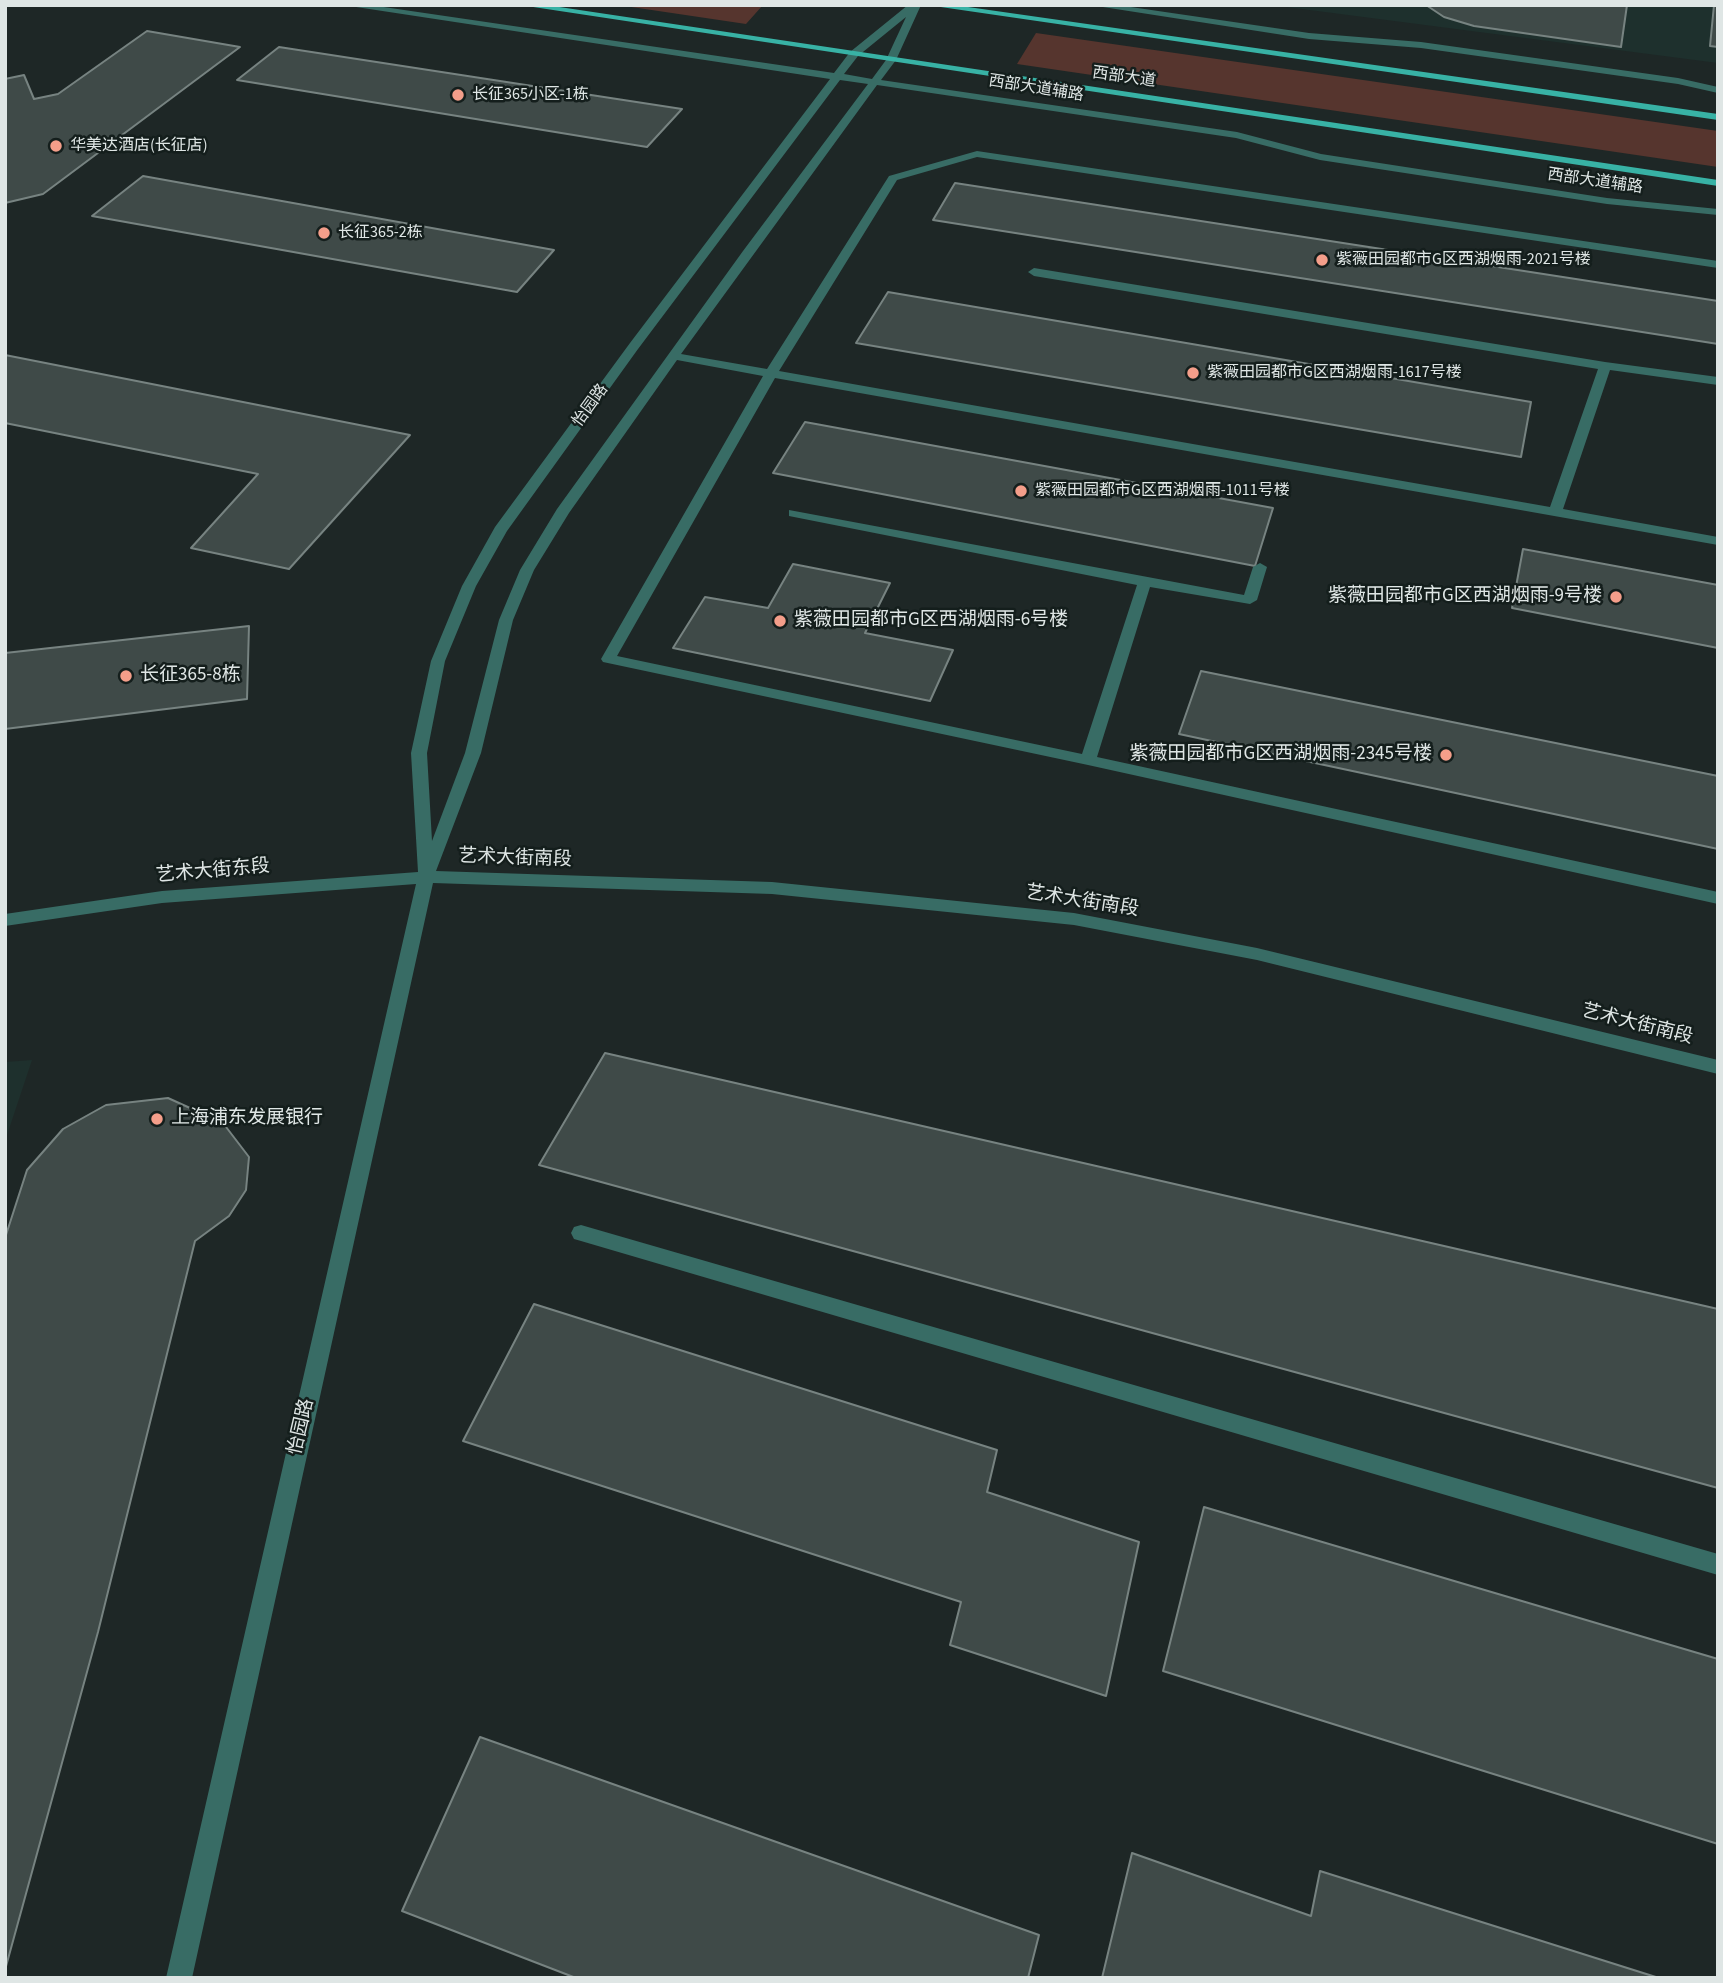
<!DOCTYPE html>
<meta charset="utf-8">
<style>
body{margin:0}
#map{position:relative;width:1723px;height:1983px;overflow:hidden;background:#1e2726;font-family:"Source Sans 3",sans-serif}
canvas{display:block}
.frame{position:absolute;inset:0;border:7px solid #dfe6e5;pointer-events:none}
</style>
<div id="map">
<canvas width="1723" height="1983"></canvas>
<div class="frame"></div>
</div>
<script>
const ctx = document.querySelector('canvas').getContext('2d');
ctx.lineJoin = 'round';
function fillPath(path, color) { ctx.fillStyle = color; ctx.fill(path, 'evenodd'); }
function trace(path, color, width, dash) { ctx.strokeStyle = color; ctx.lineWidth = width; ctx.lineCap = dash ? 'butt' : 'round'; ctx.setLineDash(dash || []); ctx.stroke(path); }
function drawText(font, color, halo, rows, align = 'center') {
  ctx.font = font + ' "Source Sans 3","Noto Sans SC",sans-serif'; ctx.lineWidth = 5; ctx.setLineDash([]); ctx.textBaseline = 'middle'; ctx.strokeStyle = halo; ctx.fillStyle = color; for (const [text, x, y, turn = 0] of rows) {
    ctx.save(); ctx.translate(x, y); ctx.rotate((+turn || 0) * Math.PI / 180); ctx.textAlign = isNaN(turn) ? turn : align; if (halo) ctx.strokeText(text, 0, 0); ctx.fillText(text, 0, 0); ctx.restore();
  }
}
const built = new Path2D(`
 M1271,5H1718V63Z
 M32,1060L5,1141V1062Z`);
const green = new Path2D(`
 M618,5H763L746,24Z
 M1036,33L1718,131V167L1017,64Z`);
const building = new Path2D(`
 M1426,5H1627L1621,47L1474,26L1444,17Z
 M1714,5H1718V47L1710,46Z
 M147,31L240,47L43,194L5,203V79L24,75L34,99L58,94Z
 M279,47L682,109L647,147L237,80Z
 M143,176L554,250L517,292L92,216Z
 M955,183L1718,301V344L933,220Z
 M888,292L1531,402L1521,457L856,343Z
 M5,355L410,435L289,569L191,548L258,474L5,423Z
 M805,422L1273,508L1255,566L773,473Z
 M1523,549L1718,585V648L1512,608Z
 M793,564L890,583L865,633L953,650L930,701L673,648L705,597L768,608Z
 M249,626L247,699L5,729V653Z
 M1201,671L1718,776V849L1179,734Z
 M605,1053L1718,1309V1488L539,1165Z
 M168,1098L223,1123L249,1157L246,1190L229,1216L195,1241L98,1632L5,1970V1238L27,1170L63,1129L106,1105Z
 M534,1304L997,1450L987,1492L1139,1542L1106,1696L950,1645L961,1602L463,1441Z
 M1204,1507L1718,1659V1844L1163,1671Z
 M480,1737L1039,1935L1028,1978H576L402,1911Z
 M1132,1853L1311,1916L1320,1871L1659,1978H1102Z`);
const minor = new Path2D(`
 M343,5H370L834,73L850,52L908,5H921L896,60L881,80L1237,132L1321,154L1607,198L1718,209V215L1607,204L1320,160L1236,138L877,85L681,354L767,369L889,176L977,151L1718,261V268L977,157L897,180L779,371L1550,507L1598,369L1034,276L1028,272L1034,268L1605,362L1718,377V385L1610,370L1563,509L1718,537V545L775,378L617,656L1082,754L1137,585L794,517L789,516V510L1244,595L1253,567L1260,563L1267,567L1257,600L1250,604L1150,587L1097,757L1718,892V904L1088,765L603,662L601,659L763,376L677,360L569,513L534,570L513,620L481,753L436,871L772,882L1074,913L1257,948L1718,1060V1074L1257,960L1074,925L772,894L433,883L192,1978H166L416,884L162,903L5,926V914L162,891L418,872L411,753L431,661L462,586L495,527L630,343L830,79ZM906,17L886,60L872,79L844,74L858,56ZM840,80L868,84L743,251L557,509L520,570L499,620L465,753L432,841L427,753L445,661L476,586L507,531L638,349Z
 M1090,5H1117L1309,33L1421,42L1678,78L1718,87V93L1678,84L1421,48L1309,39Z
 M581,1225L1718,1554V1575L581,1241L574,1239L571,1233L574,1227Z`);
const major = new Path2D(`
 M520,5H546L1718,180V186Z
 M927,5H954L1718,114V120Z`);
const markers = [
 [458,95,7,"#f49e8a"],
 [56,146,7,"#f49e8a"],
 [324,233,7,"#f49e8a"],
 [1322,260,7,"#f49e8a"],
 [1193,373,7,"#f49e8a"],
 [1021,491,7,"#f49e8a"],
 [1616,597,7,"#f49e8a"],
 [780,621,7,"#f49e8a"],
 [126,676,7,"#f49e8a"],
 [1446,755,7,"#f49e8a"],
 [157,1119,7,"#f49e8a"]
];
const farStreetnames = [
 ["西部大道",1124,78,8],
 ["西部大道辅路",1036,89,9],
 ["西部大道辅路",1595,182,8],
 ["怡园路",591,406,-54]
];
const farPoinames = [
 ["长征365小区-1栋",472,95],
 ["华美达酒店(长征店)",70,146],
 ["长征365-2栋",338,233],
 ["紫薇田园都市G区西湖烟雨-2021号楼",1336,260],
 ["紫薇田园都市G区西湖烟雨-1617号楼",1207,373],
 ["紫薇田园都市G区西湖烟雨-1011号楼",1035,491]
];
const poiNames = [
 ["紫薇田园都市G区西湖烟雨-9号楼",1602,597,"right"],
 ["紫薇田园都市G区西湖烟雨-6号楼",794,621],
 ["长征365-8栋",140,676],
 ["紫薇田园都市G区西湖烟雨-2345号楼",1432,755,"right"],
 ["上海浦东发展银行",171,1119]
];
const streetNames = [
 ["艺术大街南段",515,859,2],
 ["艺术大街东段",213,872,-5],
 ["艺术大街南段",1082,902,9],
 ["艺术大街南段",1637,1025,14],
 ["怡园路",302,1427,-77]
];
fillPath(built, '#1e302d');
fillPath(green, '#56352e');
fillPath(building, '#3f4a48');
trace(building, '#778381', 2);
fillPath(minor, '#386c65');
fillPath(major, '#38b2a5');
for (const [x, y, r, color] of markers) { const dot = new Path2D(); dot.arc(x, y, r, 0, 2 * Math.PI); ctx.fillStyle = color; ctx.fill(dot); trace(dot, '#141e1c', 2.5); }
drawText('16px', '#dfe6e5', '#141e1c', farStreetnames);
drawText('16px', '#dfe6e5', '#141e1c', farPoinames, 'left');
drawText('19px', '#dfe6e5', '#141e1c', poiNames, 'left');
drawText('19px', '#dfe6e5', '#141e1c', streetNames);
</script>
